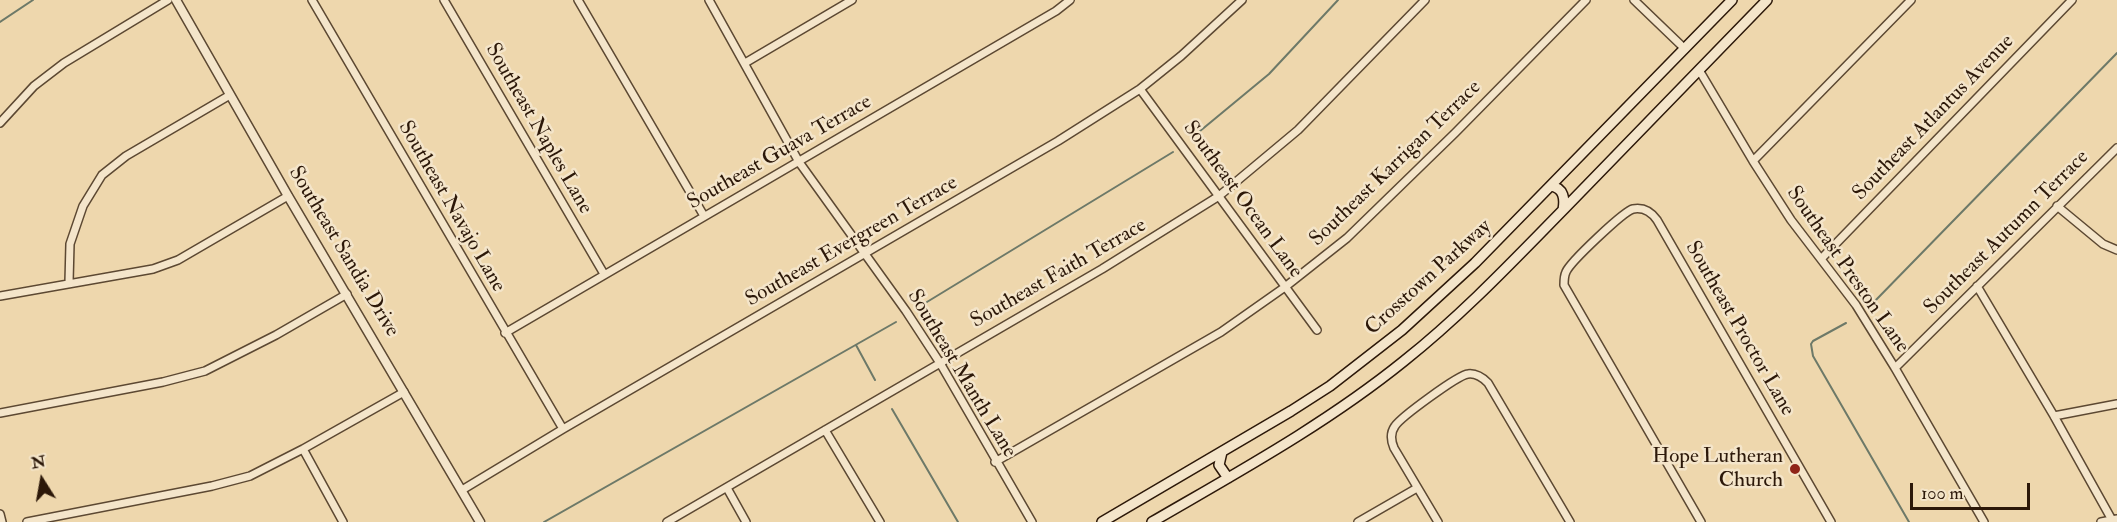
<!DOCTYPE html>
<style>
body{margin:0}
#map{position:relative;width:2117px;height:522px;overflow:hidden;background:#eed7ad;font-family:"IM FELL Double Pica",serif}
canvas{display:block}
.north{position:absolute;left:12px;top:450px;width:60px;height:60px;-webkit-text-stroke:4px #f4e5ca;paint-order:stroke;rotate:349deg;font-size:16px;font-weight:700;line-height:24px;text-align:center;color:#2c1809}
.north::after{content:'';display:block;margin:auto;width:21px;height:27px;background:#2c1809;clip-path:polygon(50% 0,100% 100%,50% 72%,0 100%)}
.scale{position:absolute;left:1910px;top:483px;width:120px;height:27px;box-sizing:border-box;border:3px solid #2c1809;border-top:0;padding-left:8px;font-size:18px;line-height:21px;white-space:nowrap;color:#2c1809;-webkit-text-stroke:4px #f4e5ca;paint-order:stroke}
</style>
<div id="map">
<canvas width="2117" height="522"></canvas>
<div class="north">N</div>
<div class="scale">100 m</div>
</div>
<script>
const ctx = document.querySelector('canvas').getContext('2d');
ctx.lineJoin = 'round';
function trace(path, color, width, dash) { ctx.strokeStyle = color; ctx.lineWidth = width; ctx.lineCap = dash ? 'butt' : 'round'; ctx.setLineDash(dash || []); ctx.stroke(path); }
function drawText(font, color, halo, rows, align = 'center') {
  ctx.font = font + ' "IM FELL Double Pica",serif'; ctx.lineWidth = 5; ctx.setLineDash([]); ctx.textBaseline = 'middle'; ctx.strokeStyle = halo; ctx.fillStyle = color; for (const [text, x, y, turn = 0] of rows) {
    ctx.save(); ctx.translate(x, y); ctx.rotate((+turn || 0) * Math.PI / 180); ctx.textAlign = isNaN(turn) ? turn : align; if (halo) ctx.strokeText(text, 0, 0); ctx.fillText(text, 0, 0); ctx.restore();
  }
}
const stream = new Path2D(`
 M0,22L33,0
 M1194,136L1269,74L1338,0
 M1873,303L2117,53
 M922,305L1173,152
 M1846,323L1813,341L1811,344L1813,356L1909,522
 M856,345L875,380
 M892,409L958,522
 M544,522L896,322`);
const minor = new Path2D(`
 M312,0L563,429
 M444,0L604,274
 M578,0L704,216
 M709,0L799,162L906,311L940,363L1032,522
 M1634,0L1685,49
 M745,63L852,0
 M1699,70L1753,161L1791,220L1856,305L1895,368L1984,522
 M1140,89L1317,330
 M0,123L34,86L64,63L168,0
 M1753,161L1911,0
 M2057,206L2103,244L2117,250
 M1821,259L2072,0
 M69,282L70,244L83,206L102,175L126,156L230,95
 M1977,286L2054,416L2112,520
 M0,296L153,269L178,260L288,196
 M505,333L1056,11L1070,0
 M1895,368L2117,148
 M0,413L163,382L205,371L276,335L347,294
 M2054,416L2117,404
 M825,430L880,522
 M303,449L343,522
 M995,462L1221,332L1285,287L1347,238L1455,133L1586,0
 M727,488L746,522
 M462,490L563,429L1058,141L1140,89L1181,56L1242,0
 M0,514L2,522
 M27,522L212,486L250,476L303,449L404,392
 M667,522L1102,269L1219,196L1298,130L1425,0
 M1358,522L1417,488
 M1438,522L1394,448C1391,441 1390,433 1395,426C1401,417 1458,375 1468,374C1476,373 1482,377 1488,383L1570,522
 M1701,522L1564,285C1564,280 1564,276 1566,272C1570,262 1624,211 1633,209C1644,207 1652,213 1657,220L1831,522
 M2101,522L2117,519`);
const tertiary = new Path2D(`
 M176,0L288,196L480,522`);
const secondary = new Path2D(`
 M1551,186C1564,188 1565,199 1563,210
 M1222,452L1219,465L1228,478
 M1102,522L1291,411L1330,386L1402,330L1475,263L1732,0
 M1152,522C1238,472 1326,424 1404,361C1462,315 1513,261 1565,208C1632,139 1700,69 1767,0`);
const markers = [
 [1795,469,6,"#8f2418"]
];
const streetNames = [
 ["Southeast Atlantus Avenue",1934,118,-46],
 ["Southeast Naples Lane",538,129,60],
 ["Southeast Guava Terrace",780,153,-30],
 ["Southeast Karrigan Terrace",1396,164,-44],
 ["Southeast Ocean Lane",1242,200,54],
 ["Southeast Navajo Lane",451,207,60],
 ["Southeast Autumn Terrace",2007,233,-45],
 ["Southeast Evergreen Terrace",852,242,-30],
 ["Southeast Sandia Drive",343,252,59],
 ["Southeast Preston Lane",1847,270,55],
 ["Southeast Faith Terrace",1059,274,-30],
 ["Crosstown Parkway",1429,278,-42],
 ["Southeast Proctor Lane",1739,329,60],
 ["Southeast Manth Lane",961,374,59]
];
const poiNames = [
 ["Hope Lutheran",1783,457],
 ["Church",1783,481]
];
trace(stream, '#6d7968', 2);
trace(minor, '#5c4832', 10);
trace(tertiary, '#5c4832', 11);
trace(secondary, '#2c1809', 12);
trace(minor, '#f4e5ca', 7);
trace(tertiary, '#f4e5ca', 8);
trace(secondary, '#f4e5ca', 9);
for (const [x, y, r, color] of markers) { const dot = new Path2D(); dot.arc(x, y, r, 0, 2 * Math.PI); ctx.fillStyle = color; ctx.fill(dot); trace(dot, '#f4e5ca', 2); }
drawText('21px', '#2c1809', '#f4e5ca', streetNames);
drawText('21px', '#2c1809', '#f4e5ca', poiNames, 'right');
</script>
